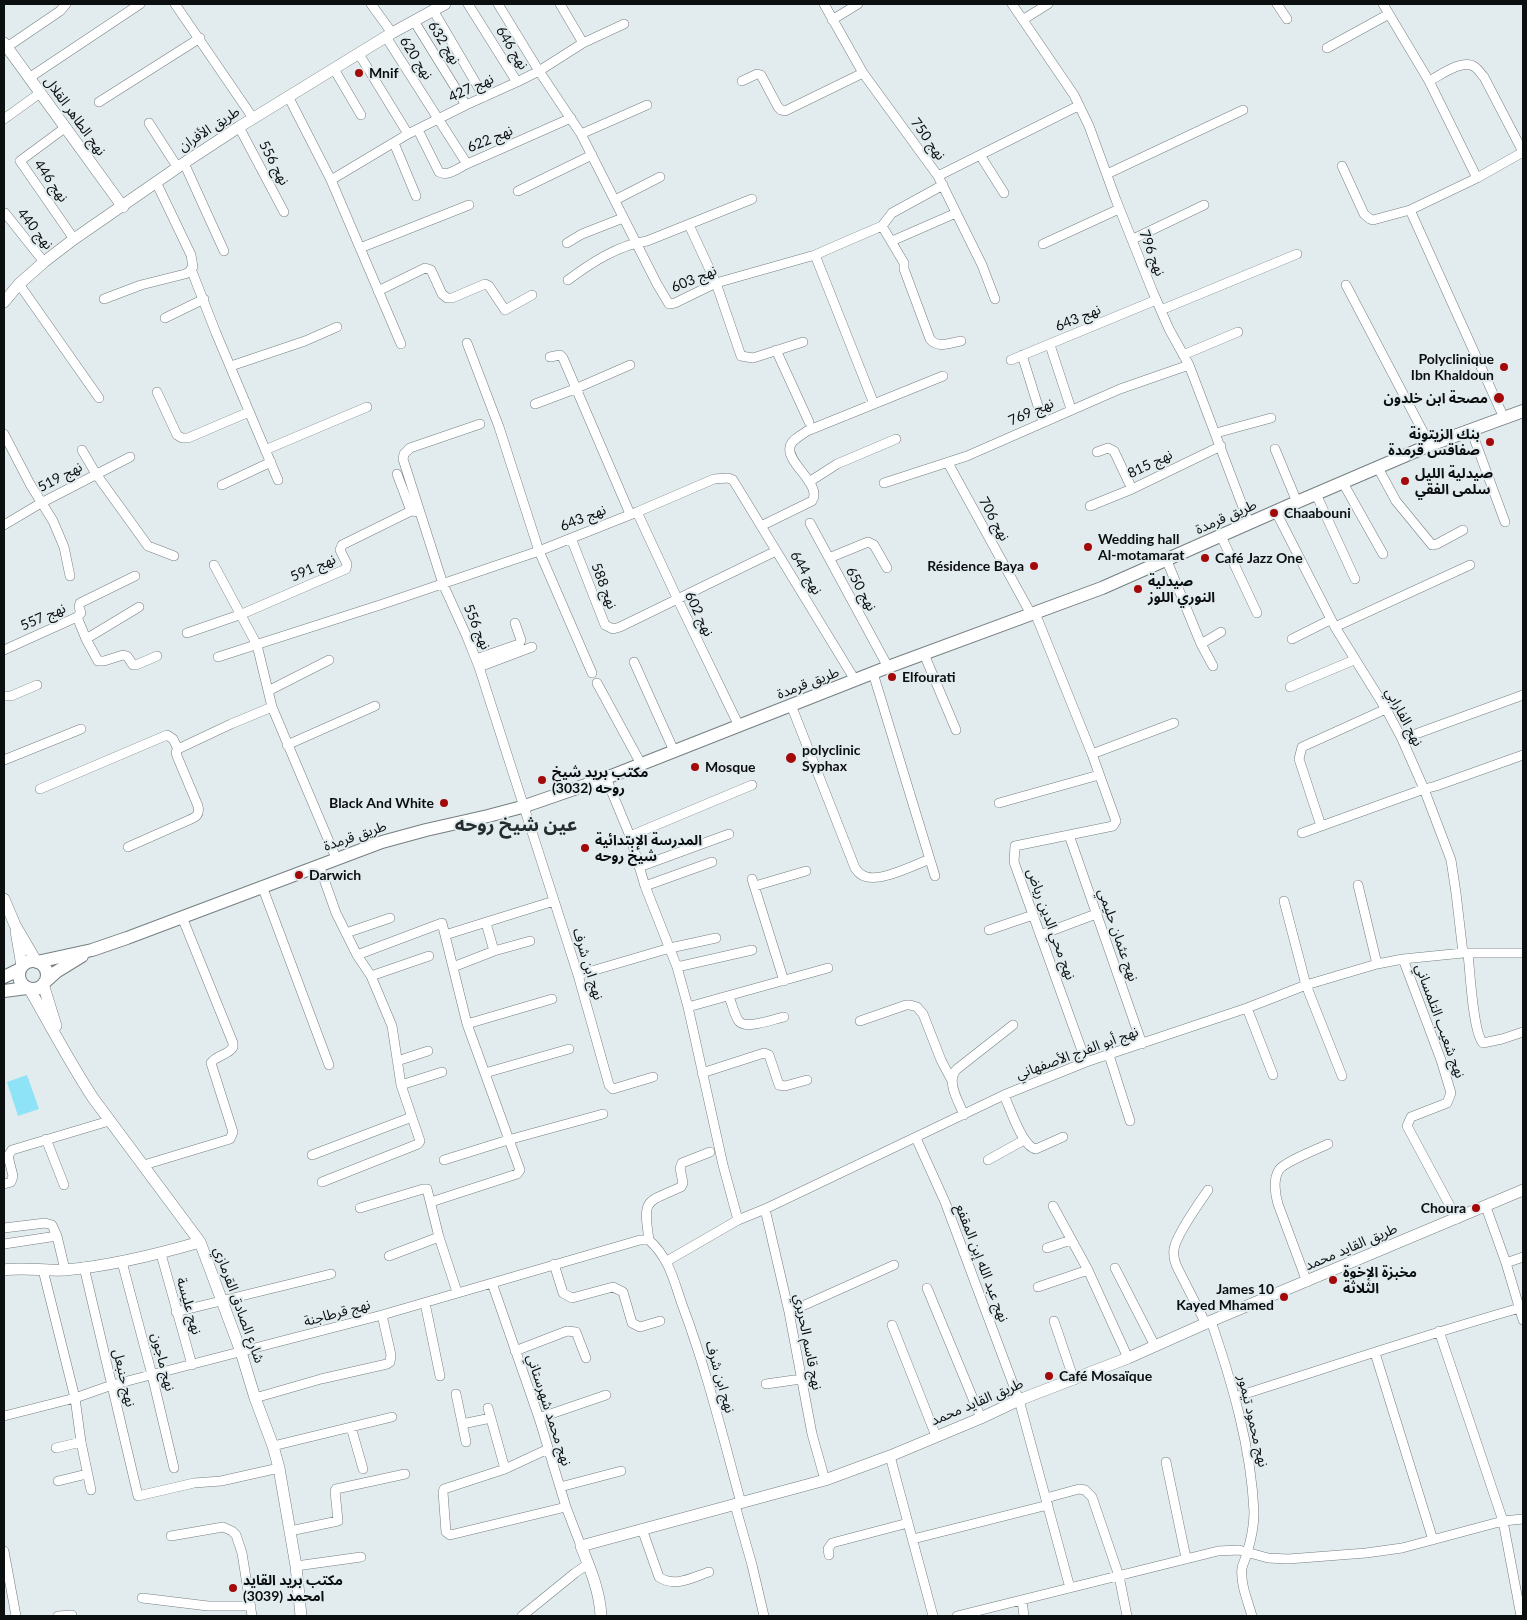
<!DOCTYPE html>
<meta charset="utf-8">
<style>
body{margin:0}
#map{position:relative;width:1527px;height:1620px;overflow:hidden;background:#e2ecef;font-family:Lato,sans-serif}
canvas{display:block}
.frame{position:absolute;inset:0;border:5px solid #0c0f10;pointer-events:none}
</style>
<div id="map">
<canvas width="1527" height="1620"></canvas>
<div class="frame"></div>
</div>
<script>
const ctx = document.querySelector('canvas').getContext('2d');
ctx.lineJoin = 'round';
function fillPath(path, color) { ctx.fillStyle = color; ctx.fill(path, 'evenodd'); }
function trace(path, color, width, dash) { ctx.strokeStyle = color; ctx.lineWidth = width; ctx.lineCap = dash ? 'butt' : 'round'; ctx.setLineDash(dash || []); ctx.stroke(path); }
function drawText(font, color, halo, rows, align = 'center') {
  ctx.font = font + ' Lato,"Noto Sans Arabic",sans-serif'; ctx.lineWidth = 4; ctx.setLineDash([]); ctx.textBaseline = 'middle'; ctx.strokeStyle = halo; ctx.fillStyle = color; for (const [text, x, y, turn = 0] of rows) {
    ctx.save(); ctx.translate(x, y); ctx.rotate((+turn || 0) * Math.PI / 180); ctx.textAlign = isNaN(turn) ? turn : align; if (halo) ctx.strokeText(text, 0, 0); ctx.fillText(text, 0, 0); ctx.restore();
  }
}
const green = new Path2D(`
 M27,1075L39,1109L18,1116L7,1082Z`);
const street = new Path2D(`
 M175,4L253,118
 M371,4L392,33
 M468,4L517,82
 M498,4L539,71L581,134L657,284L669,304L675,303L716,283L815,255L854,238L882,226L892,213L943,185
 M560,4L583,43
 M824,4L863,73L938,176L982,265L995,299
 M1012,4L1074,95L1089,126L1116,200L1152,290L1169,329L1189,365L1249,523
 M1277,4L1287,19
 M1383,4L1429,81C1441,75 1463,58 1475,67C1479,70 1481,74 1484,77L1523,152
 M433,10L484,97
 M1024,19L1048,4
 M832,20L858,4
 M414,21L466,105
 M386,37L467,164L571,118
 M7,47L60,11L66,4
 M1327,48L1389,14
 M359,54L408,134
 M334,69L361,115
 M29,78L140,4
 M742,81L757,74L761,75L778,107L781,110L785,111L863,73
 M1429,81L1477,178L1523,152
 M288,96L331,180L401,344
 M99,102L200,38
 M4,119L40,93
 M149,123L178,168
 M66,127L20,161L74,239
 M239,127L284,212
 M418,130L439,172C448,177 458,168 467,164
 M581,134L647,105
 M394,143L416,196
 M980,155L1004,193
 M184,163L224,251
 M1342,166L1364,214L1370,219L1373,220L1410,210L1477,178
 M1107,174L1243,110
 M938,176L1078,106
 M331,180L408,134L466,105L517,82L539,71L583,43L624,24
 M518,191L592,155
 M615,200L660,177
 M1410,210L1504,418
 M5,213L44,262
 M689,225L716,283L741,356L753,358L803,342
 M882,226L904,263V269L930,339C938,349 949,343 961,341
 M1133,239L1204,205
 M892,241L956,213
 M567,243L582,234L623,218
 M1043,244L1119,209
 M360,248L469,205
 M815,255L874,404
 M191,269L216,333L278,480
 M568,280C591,263 618,245 647,241L752,199
 M19,284L99,398
 M1346,285L1430,445
 M378,291L425,268L431,270L442,294L447,298H452L485,284L489,286L505,310L532,295
 M104,299L141,285L185,274L189,272L193,267L191,255L156,182
 M1161,310L1297,254
 M165,318L204,299
 M467,343L499,427L539,551L592,673
 M1050,345L1071,409
 M776,350L809,422
 M1022,355L1043,422
 M1183,355L1238,332
 M550,357L560,355L563,358L630,514
 M1011,360L1156,300
 M231,366L305,341L337,327
 M157,392L177,435L182,438H188L249,412
 M535,404L575,389L630,365
 M480,424L410,448L404,454L403,459L443,584L467,637L479,667L578,975L609,1085L613,1089L653,1077
 M1471,430L1505,522
 M1216,433L1271,418
 M4,434L30,484L53,521L64,547L70,576
 M1275,449L1297,502
 M82,450L96,474L148,546L174,556
 M265,450L367,407
 M1097,452L1108,448L1114,451L1132,489
 M948,463L1031,614
 M1378,468L1396,501L1432,545L1437,544L1463,530
 M397,474L411,511
 M809,482L837,464L896,439
 M884,483L967,456L1120,389L1189,365
 M1343,483L1383,554
 M222,485L271,462
 M1316,494L1355,579
 M1090,506L1132,489L1221,446
 M637,512L678,600L739,726
 M1276,512L1335,627L1386,709L1402,739L1424,789L1451,860L1456,893L1463,953
 M810,523L888,667
 M4,525L41,503L130,457
 M761,526L812,501C823,485 786,463 790,447C791,440 802,435 807,431L943,376
 M1221,536L1257,613
 M571,538L605,625L613,629L620,627L776,551
 M829,558L868,542L874,545L887,568
 M1167,561L1201,644L1213,666
 M214,565L257,645L272,707L336,858
 M1035,613L1092,754L1116,821L1113,826L1015,846L1014,862L1086,1062
 M77,617L86,639L98,661H104L123,655L127,656L133,665H136L157,656
 M1335,627L1470,565
 M187,633L242,614L346,569L347,564L340,550L342,545L411,511L420,512
 M86,639L139,607
 M1292,639L1330,620
 M1201,644L1221,632
 M4,650L77,617L81,613L79,607L80,603L135,576
 M924,654L956,730
 M218,657L383,604L539,551L637,512L714,479L728,478L733,480L855,680
 M476,659L519,644L521,640L515,623
 M634,662L674,751
 M479,667L532,647
 M873,673L935,876
 M597,683L641,764
 M1290,687L1354,660
 M268,691L329,660
 M4,696H11L37,685
 M791,705L855,868C858,872 861,876 867,877C883,881 914,865 930,859
 M1402,739L1523,695
 M287,745L375,706
 M1092,754L1174,723
 M4,760L81,729
 M606,778L630,836L645,886L677,967L688,1007L723,1165L738,1220
 M40,789L167,735L173,739L178,749
 M999,803L1099,775
 M1321,826L1299,759L1302,747L1386,709
 M1302,833L1424,789L1436,786L1523,755
 M1069,835L1142,1044
 M630,836L752,785
 M128,847L189,820C196,817 200,815 198,806L177,756L176,752L178,749L231,724L272,707
 M319,865L336,913L357,955L371,976L392,1026L401,1085L420,1141L418,1144L322,1182
 M639,867L729,834
 M752,879L784,981
 M1358,885L1377,964
 M262,886L329,1065
 M645,886L712,862
 M755,886L806,871
 M1284,901L1306,985L1342,1076
 M486,923L494,951
 M989,930L1033,915
 M346,933L390,918
 M445,935L554,901
 M1040,935L1096,914
 M1468,954C1470,971 1473,1033 1483,1043L1502,1039L1523,1032
 M357,955L442,923L467,1024L520,1170L517,1174L431,1202
 M1403,959L1441,1060L1451,1093L1447,1103L1411,1117L1407,1126L1457,1219
 M453,967L494,951L530,941
 M677,967L752,950
 M578,975L670,948L716,938
 M371,976L429,956
 M729,997C732,1004 734,1013 738,1020C744,1031 773,1019 784,1017
 M688,1007L828,968
 M1247,1008L1273,1075
 M860,1021L906,1005H910L917,1007L923,1014L941,1060L951,1079
 M467,1024L552,999
 M1109,1055L1130,1121
 M397,1061L428,1051
 M485,1073L569,1049
 M702,1073L764,1053L769,1055L779,1085L785,1086L807,1080
 M401,1085L442,1072
 M1004,1095C1010,1108 1022,1147 1036,1149L1063,1137
 M964,1115C959,1102 945,1081 957,1069L1013,1025
 M916,1138L945,1202L1019,1400L1070,1588
 M46,1139L64,1185
 M312,1155L412,1117
 M444,1160L508,1140L603,1114
 M988,1160L1024,1140
 M144,1165L230,1139L233,1132L211,1063C216,1055 229,1055 233,1047V1043L182,917
 M4,1184L11,1182L13,1176L8,1156L12,1150L109,1121
 M1053,1206L1088,1270L1128,1358
 M1486,1207L1506,1263L1523,1320
 M360,1208L423,1189H427L439,1237L457,1292
 M765,1209L789,1312L812,1434L825,1480
 M4,1228L45,1223L52,1225L57,1236L65,1270
 M649,1240C643,1198 645,1203 681,1187L683,1183L680,1168L682,1163L710,1152
 M4,1244L57,1236
 M1047,1248L1071,1240
 M161,1254L192,1365
 M389,1256L439,1237
 M667,1261L738,1220L765,1209L1004,1095L1086,1062L1247,1008L1306,985L1377,964L1403,959L1463,953H1523
 M122,1262L152,1375L174,1468
 M1506,1263L1523,1257
 M554,1264L563,1293L572,1298L613,1287L623,1292L632,1323L640,1327L660,1321
 M84,1267L138,1496L194,1483L221,1481L279,1468
 M1115,1268L1155,1346
 M43,1270L75,1398L81,1442L91,1490
 M1307,1282L1278,1204C1275,1194 1273,1179 1279,1170C1284,1162 1318,1149 1328,1144
 M492,1283L539,1418L566,1507L581,1546
 M1038,1287L1088,1270
 M927,1288L981,1418
 M425,1303L440,1376
 M176,1312L331,1274
 M789,1312L894,1265
 M1054,1321L1074,1380
 M1211,1321C1232,1383 1251,1446 1254,1512C1254,1525 1251,1540 1247,1553C1246,1558 1243,1563 1242,1568C1240,1583 1248,1602 1252,1616
 M1206,1324L1178,1269C1175,1263 1173,1256 1174,1249C1176,1235 1199,1203 1208,1190
 M892,1325L936,1436
 M1439,1331L1503,1521L1521,1616
 M515,1351L567,1331L576,1332L586,1358
 M1375,1353L1433,1540
 M766,1384L801,1379
 M456,1394L466,1442
 M1235,1397C1330,1367 1424,1335 1520,1308
 M255,1398L321,1379L387,1364L390,1362L391,1355L382,1315
 M488,1408L505,1469
 M4,1416L75,1398L112,1385L382,1315L640,1240H649C670,1259 674,1282 683,1307C707,1371 723,1437 741,1503
 M539,1418L606,1395
 M462,1424L491,1418
 M351,1427L363,1469
 M273,1446L392,1417
 M56,1448L81,1442
 M548,1449L505,1469L444,1489L443,1492L446,1532L450,1535L566,1507
 M890,1456L933,1616
 M1166,1462L1186,1558
 M58,1481L87,1474
 M560,1487L621,1471
 M1046,1498L1079,1489L1085,1490L1092,1497L1119,1576L1127,1616
 M735,1505L752,1565L764,1616
 M642,1529L659,1577C675,1588 693,1577 709,1572
 M290,1531L338,1521L335,1491L336,1489L405,1474
 M171,1536L223,1527L232,1531L236,1535L242,1553L252,1616
 M913,1539L1048,1505
 M4,1551L16,1616
 M829,1555L828,1549L832,1543L908,1523
 M296,1566L361,1557
 M142,1598L208,1606H251
 M1022,1600L1024,1616
 M58,1616L72,1615
 M522,1616L575,1573L588,1564
 M957,1616L1218,1551L1239,1550L1268,1558L1288,1559L1366,1553L1402,1548L1503,1521L1523,1519`);
const secondary = new Path2D(`
 M4,43L123,207
 M4,302L19,284L44,262L74,239L184,163L239,127L392,33L445,4
 M4,899L15,925L36,961
 M16,931L22,966
 M43,984L56,1026
 M29,988C50,1025 70,1063 93,1098L200,1242L241,1352L255,1398L273,1446L279,1468L296,1566L301,1616
 M4,1270C24,1267 44,1271 65,1270C111,1266 155,1255 200,1242
 M601,1616C600,1592 590,1568 581,1546L825,1480L890,1456L981,1418L1019,1400L1128,1358L1211,1321L1523,1190`);
const primary = new Path2D(`
 M19 975a14 14 0 1 1 28 0a14 14 0 1 1-28 0Z
 M37,962L92,950L127,938L382,842L426,830L488,816L522,807L606,778L888,667L1102,588L1297,502L1430,445L1523,411
 M4,977L20,969
 M45,982L56,972L82,956
 M4,991L27,988`);
const markers = [
 [359,73,5,"#a20908"],
 [1504,367,5,"#a20908"],
 [1499,398,6,"#a20908"],
 [1490,442,5,"#a20908"],
 [1405,481,5,"#a20908"],
 [1274,513,5,"#a20908"],
 [1088,547,5,"#a20908"],
 [1205,558,5,"#a20908"],
 [1034,566,5,"#a20908"],
 [1138,589,5,"#a20908"],
 [892,677,5,"#a20908"],
 [791,758,6,"#a20908"],
 [695,767,5,"#a20908"],
 [542,780,5,"#a20908"],
 [444,803,5,"#a20908"],
 [585,848,5,"#a20908"],
 [299,875,5,"#a20908"],
 [1476,1208,5,"#a20908"],
 [1333,1280,5,"#a20908"],
 [1284,1297,5,"#a20908"],
 [1049,1376,5,"#a20908"],
 [233,1588,5,"#a20908"]
];
const streetNames = [
 ["نهج 632",444,43,58],
 ["نهج 646",512,48,58],
 ["نهج 620",416,58,57],
 ["نهج 427",471,88,-25],
 ["نهج الطاهر القلال",75,116,54],
 ["طريق الأفران",209,129,-33],
 ["نهج 622",490,139,-23],
 ["نهج 750",928,139,54],
 ["نهج 556",274,163,62],
 ["نهج 446",51,181,55],
 ["نهج 440",35,229,51],
 ["نهج 796",1152,253,69],
 ["نهج 603",694,279,-23],
 ["نهج 643",1078,318,-23],
 ["نهج 769",1031,412,-24],
 ["نهج 815",1150,464,-26],
 ["نهج 519",60,477,-28],
 ["طريق قرمدة",1226,517,-24],
 ["نهج 643",583,518,-22],
 ["نهج 706",994,519,61],
 ["نهج 591",313,568,-24],
 ["نهج 644",806,573,59],
 ["نهج 588",604,586,69],
 ["نهج 650",861,589,61],
 ["نهج 602",699,614,64],
 ["نهج 557",43,617,-24],
 ["نهج 556",477,627,67],
 ["طريق قرمدة",808,683,-21],
 ["نهج الفارابي",1404,717,62],
 ["طريق قرمدة",355,836,-19],
 ["نهج محي الدين رياض",1051,924,70],
 ["نهج عثمان حليمي",1118,935,71],
 ["نهج ابن شرف",588,964,73],
 ["نهج شعيب التلمساني",1440,1021,70],
 ["نهج أبو الفرج الأصفهاني",1077,1053,-20],
 ["طريق القايد محمد",1351,1247,-23],
 ["نهج عبد الله إبن المقفع",982,1263,69],
 ["شارع الصادق القرمازي",239,1305,70],
 ["نهج عليسة",189,1306,74],
 ["نهج قرطاجنة",337,1313,-15],
 ["نهج قاسم الحريري",808,1342,79],
 ["نهج ماجون",163,1362,76],
 ["نهج ابن شرف",720,1377,74],
 ["نهج حنبعل",124,1378,77],
 ["طريق القايد محمد",977,1402,-23],
 ["نهج محمد شهرستاني",549,1410,72],
 ["نهج محمود تيمور",1253,1421,77]
];
const poiNames = [
 ["Mnif",369,73],
 ["Polyclinique",1494,359,"right"],
 ["Ibn Khaldoun",1494,375,"right"],
 ["مصحة ابن خلدون",1488,398,"right"],
 ["بنك الزيتونة",1480,434,"right"],
 ["صفاقس قرمدة",1480,450,"right"],
 ["صيدلية الليل",1415,473],
 ["سلمى الفقي",1415,489],
 ["Chaabouni",1284,513],
 ["Wedding hall",1098,539],
 ["Al-motamarat",1098,555],
 ["Café Jazz One",1215,558],
 ["Résidence Baya",1024,566,"right"],
 ["صيدلية",1148,581],
 ["النوري اللوز",1148,597],
 ["Elfourati",902,677],
 ["polyclinic",802,750],
 ["Syphax",802,766],
 ["Mosque",705,767],
 ["مكتب بريد شيخ",552,772],
 ["روحه (3032)",552,788],
 ["Black And White",434,803,"right"],
 ["المدرسة الإبتدائية",595,840],
 ["شيخ روحه",595,856],
 ["Darwich",309,875],
 ["Choura",1466,1208,"right"],
 ["مخبزة الإخوة",1343,1272],
 ["الثلاثة",1343,1288],
 ["James 10",1274,1289,"right"],
 ["Kayed Mhamed",1274,1305,"right"],
 ["Café Mosaïque",1059,1376],
 ["مكتب بريد القايد",243,1580],
 ["امحمد (3039)",243,1596]
];
const districtNames = [
 ["عين شيخ روحه",516,825]
];
fillPath(green, '#8ee3f7');
trace(street, '#757e80', 10);
trace(secondary, '#757e80', 12);
trace(primary, '#757e80', 14);
trace(street, '#fff', 9);
trace(secondary, '#fff', 11);
trace(primary, '#fff', 12);
for (const [x, y, r, color] of markers) { const dot = new Path2D(); dot.arc(x, y, r, 0, 2 * Math.PI); ctx.fillStyle = color; ctx.fill(dot); trace(dot, '#e2ecef', 2); }
drawText('14px', '#0c0f10', '#e2ecef', streetNames);
drawText('bold 14px', '#0c0f10', '#e2ecef', poiNames, 'left');
drawText('bold 19px', '#252c2e', '#e2ecef', districtNames);
</script>
